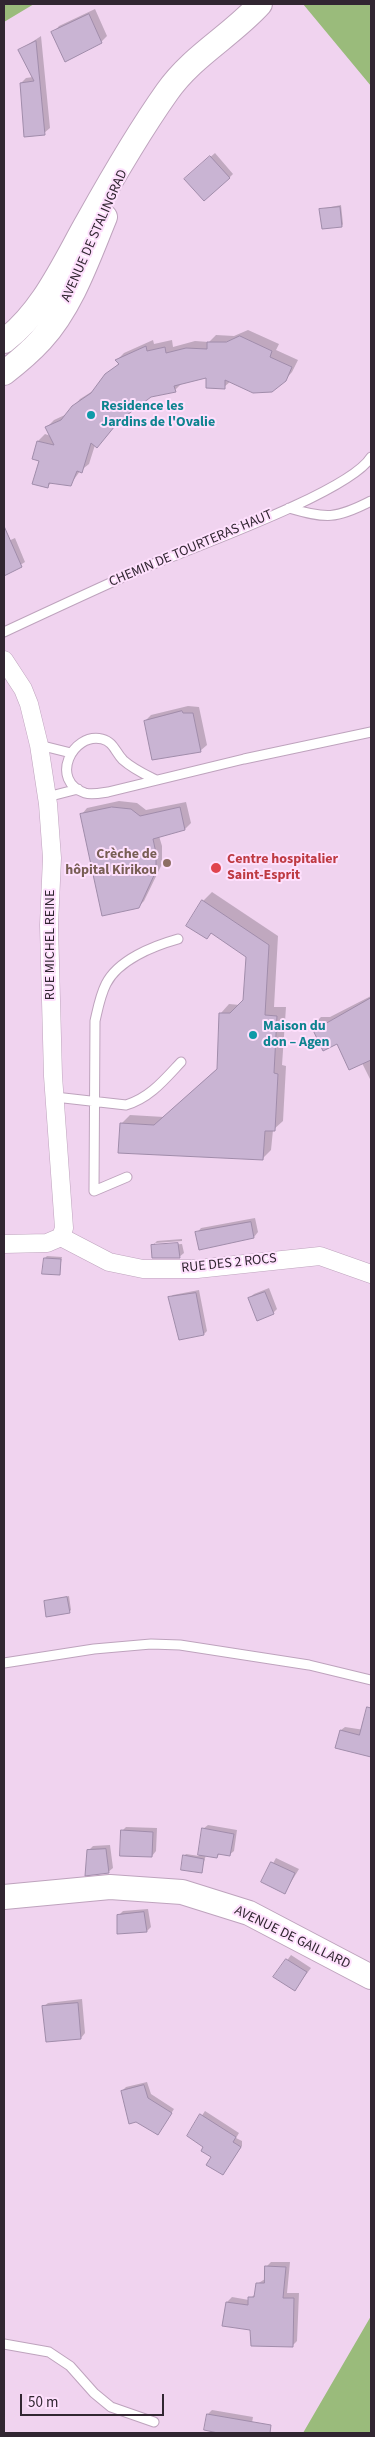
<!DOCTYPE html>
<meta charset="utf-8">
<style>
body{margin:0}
#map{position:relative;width:375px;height:2437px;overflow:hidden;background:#f0d3ef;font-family:"Source Sans 3",sans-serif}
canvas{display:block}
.frame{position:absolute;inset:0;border:5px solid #312631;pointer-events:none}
.scale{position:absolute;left:20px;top:2394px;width:144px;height:22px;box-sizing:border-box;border:2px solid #312631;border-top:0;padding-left:6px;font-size:15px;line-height:18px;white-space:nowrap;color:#312631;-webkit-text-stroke:4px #fee0fd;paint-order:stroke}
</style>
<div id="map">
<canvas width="375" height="2437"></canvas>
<div class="frame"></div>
<div class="scale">50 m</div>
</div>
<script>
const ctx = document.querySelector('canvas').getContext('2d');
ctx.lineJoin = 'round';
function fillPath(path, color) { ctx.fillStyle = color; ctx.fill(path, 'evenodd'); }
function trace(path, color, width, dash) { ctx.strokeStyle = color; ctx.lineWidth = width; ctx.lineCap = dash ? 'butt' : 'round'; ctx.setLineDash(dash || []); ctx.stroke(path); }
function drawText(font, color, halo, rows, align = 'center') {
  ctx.font = font + ' "Source Sans 3",sans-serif'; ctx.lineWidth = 4; ctx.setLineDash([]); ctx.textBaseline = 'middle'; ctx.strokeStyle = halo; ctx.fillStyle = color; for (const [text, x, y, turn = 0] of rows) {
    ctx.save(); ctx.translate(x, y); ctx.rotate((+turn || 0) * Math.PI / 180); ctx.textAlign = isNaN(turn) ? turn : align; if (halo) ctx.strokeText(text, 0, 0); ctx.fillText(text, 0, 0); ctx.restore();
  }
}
const green = new Path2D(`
 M4,4H34L4,22Z
 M303,4H371V86Z
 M371,2316V2433H303Z`);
const shadow = new Path2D(`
 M95,9L107,36L101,42L53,33L59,26Z
 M41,36L50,128L44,133L21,83L26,78L33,77L20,50Z
 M215,153L233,174L229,178L190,175Z
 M341,205L343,224L342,226L321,209Z
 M248,330L279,344L276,350L298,360L292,372L285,380L231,381L224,387L208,377L182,383L175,390L151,396L122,417L97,447L95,445L89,464L80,471L70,485L52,482L47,487L38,441L45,434L51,436L47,427L54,420L67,414L80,399L96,389L119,363L117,360L124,353L153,340L154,344L172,340L173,347L195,341L209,342L216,335L234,336Z
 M15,538L25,562L4,575V543Z
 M188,706L199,707L207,745L200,751L145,721L151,715Z
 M119,801L137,803L146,810L186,802L191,823L185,829L159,836L162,846V864L144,901L138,907L82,814L87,808Z
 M212,892L278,936L274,1007H286L282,1065L286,1066L283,1121L273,1130L271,1150L262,1159L121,1124L130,1115L164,1117L218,1068L221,1013L229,1004L240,1005L244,1001L247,956L212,932L206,938L203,901Z
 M371,996V1081L362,1063L338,1042L324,1049L312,1026L321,1017H330Z
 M255,1218L258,1232L254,1237L197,1233L201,1228Z
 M182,1239V1241L155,1243V1246L182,1244L184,1253L179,1257L152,1246L157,1241Z
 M47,1256L62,1257L59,1274L45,1258Z
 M269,1288L277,1309L273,1313L249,1298L254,1294Z
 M199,1290L207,1331L204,1334L169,1298L173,1295Z
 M69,1596L71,1610L69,1612L45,1601Z
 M345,1727L371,1731V1756L337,1747L341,1730Z
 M208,1825L237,1830L234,1851L229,1855L220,1853L217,1857L206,1855L201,1872L184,1856L186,1854L199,1856L203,1829Z
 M126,1827L157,1828L156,1851L152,1856L122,1831Z
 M110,1845L113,1868L108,1872L88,1851L93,1846Z
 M276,1858L299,1869L285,1892L263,1881Z
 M148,1909L151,1927L147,1931L119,1915L123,1911Z
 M291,1955L311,1968L294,1990L275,1977Z
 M82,1999L85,2033L81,2038L43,2007L48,2003Z
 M147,2082L151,2094L174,2109L161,2129L122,2091L126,2087Z
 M205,2111L239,2133L236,2138L242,2141V2146L223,2173L205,2146L189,2135Z
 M271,2262H290L287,2293H299L297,2341L292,2346L251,2329L227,2302L232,2297L249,2300L256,2293L257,2284L265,2279L266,2267Z
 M212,2410L253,2417L250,2433H224L205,2429L208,2414Z`);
const building = new Path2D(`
 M89,14L102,43L65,62L51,32Z
 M36,41L45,135L24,137L20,83L34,81L18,50Z
 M210,156L230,178L204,201L184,179Z
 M340,207L342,227L322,229L319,209Z
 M240,336L272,351L270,357L292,367L286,381L272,392L253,393L225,380V389L206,388V378L174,386L176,392L151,397L119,421L97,448L91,443L82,473L77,471L71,486L49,483L48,488L32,484L39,461L32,459L37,441L54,445L45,427L61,420L72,406L91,393L105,374L119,364L115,360L146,346L147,351L165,347L166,353L186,348L207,349V342H226Z
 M4,526L22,567L4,576Z
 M182,711L183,713H193L201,752L152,760L144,721Z
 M112,807L131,809L140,816L180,807L185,830L153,839L156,853V871L139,908L102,916L80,814Z
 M202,900L269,945L265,1015L277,1016L274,1073L278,1074L275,1131H265L263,1160L118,1153L120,1123L154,1125L217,1069L219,1013H230L243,1000L246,957L211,933L207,939L186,926Z
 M371,998V1060L349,1070L337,1044L323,1051L311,1026H321Z
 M251,1222L254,1238L199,1250L195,1232Z
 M178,1243L180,1258H152L151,1245Z
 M44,1258L61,1259L60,1275L42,1274Z
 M265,1292L274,1314L257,1321L248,1298Z
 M196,1293L204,1335L179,1340L168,1297Z
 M67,1597L70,1613L46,1617L44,1601Z
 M367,1707L371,1708V1757L335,1748L340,1730L359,1735Z
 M202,1828L234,1834L230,1856L218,1854L217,1858L198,1855Z
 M121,1830L153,1832L152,1857L120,1856Z
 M106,1849L109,1873L85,1876L87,1850Z
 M183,1855L204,1859L202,1873L181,1870Z
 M271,1862L295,1873L285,1894L261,1882Z
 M144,1912L147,1932L117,1934V1915Z
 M286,1959L307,1972L295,1991L273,1977Z
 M78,2003L81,2039L46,2042L42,2006Z
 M144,2085L148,2098L172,2113L158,2135L136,2122L129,2124L121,2091Z
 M200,2114L236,2137L233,2142L241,2147L223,2175L206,2165L211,2157L201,2151L203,2147L187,2136Z
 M265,2266L286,2267L283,2298H294L293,2347L251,2346L250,2330L222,2326L226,2302L248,2305V2297H254L256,2283H264Z
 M207,2414L271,2425L270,2433H218L204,2430Z`);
const lane = new Path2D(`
 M289,508C326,519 336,519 371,501
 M4,632C49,611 94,590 139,570C185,550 349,493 371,457
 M39,745L71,753
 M156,780C144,774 133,769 123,760C115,752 114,742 102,739C72,732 49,781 85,793C92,795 101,793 108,792L244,759L371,732
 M47,797L78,789
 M55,1097L126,1105C150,1098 165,1079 181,1062
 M127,1177L94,1191L95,1021C98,1008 100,996 106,984C118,960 153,946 178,939
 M4,1663L94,1649L151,1644L180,1645L309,1665L371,1680
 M4,2344L49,2352L70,2366L94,2393L111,2407L154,2422`);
const street = new Path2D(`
 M4,660L23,689L29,704L39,745L48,804L52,858L49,925L53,1076L64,1228L61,1237
 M61,1237L109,1262L143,1269H197L320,1256L371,1274
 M4,1244L47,1243L61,1237`);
const secondary = new Path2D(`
 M4,341C43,312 64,263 88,221C112,178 138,133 167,92C192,56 231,36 260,4
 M4,373C17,363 30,352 41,340C72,306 88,258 105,217
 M4,1897L110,1887L182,1892L249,1913L371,1977`);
const markers = [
 [91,415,5,"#0f9aa8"],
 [167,863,5,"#8d6e63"],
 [216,868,6,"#e0444e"],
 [253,1035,5,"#0f9aa8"]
];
const streetNames = [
 ["AVENUE DE STALINGRAD",95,236,-66],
 ["CHEMIN DE TOURTERAS HAUT",191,549,-23],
 ["RUE MICHEL REINE",51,945,-90],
 ["RUE DES 2 ROCS",229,1264,-6],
 ["AVENUE DE GAILLARD",292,1938,26]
];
const cultureNames = [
 ["Residence les",101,407],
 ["Jardins de l'Ovalie",101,423],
 ["Maison du",263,1027],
 ["don – Agen",263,1043]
];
const educationNames = [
 ["Crèche de",157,855],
 ["hôpital Kirikou",157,871]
];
const healthNames = [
 ["Centre hospitalier",227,860],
 ["Saint-Esprit",227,876]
];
fillPath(green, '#9abb7b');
fillPath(shadow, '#0003');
fillPath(building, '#c9b4d3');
trace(building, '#a08caa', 1);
trace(lane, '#bea3bd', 11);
trace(street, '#bea3bd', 19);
trace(secondary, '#bea3bd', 26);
trace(lane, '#fff', 9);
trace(street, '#fff', 18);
trace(secondary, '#fff', 24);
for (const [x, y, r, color] of markers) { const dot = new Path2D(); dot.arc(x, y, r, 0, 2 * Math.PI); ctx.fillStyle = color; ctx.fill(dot); trace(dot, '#fee0fd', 2); }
drawText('14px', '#312631', '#fee0fd', streetNames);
drawText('bold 14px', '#0d838f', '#fee0fd', cultureNames, 'left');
drawText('bold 14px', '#785e54', '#fee0fd', educationNames, 'right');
drawText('bold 14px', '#be3a42', '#fee0fd', healthNames, 'left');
</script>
